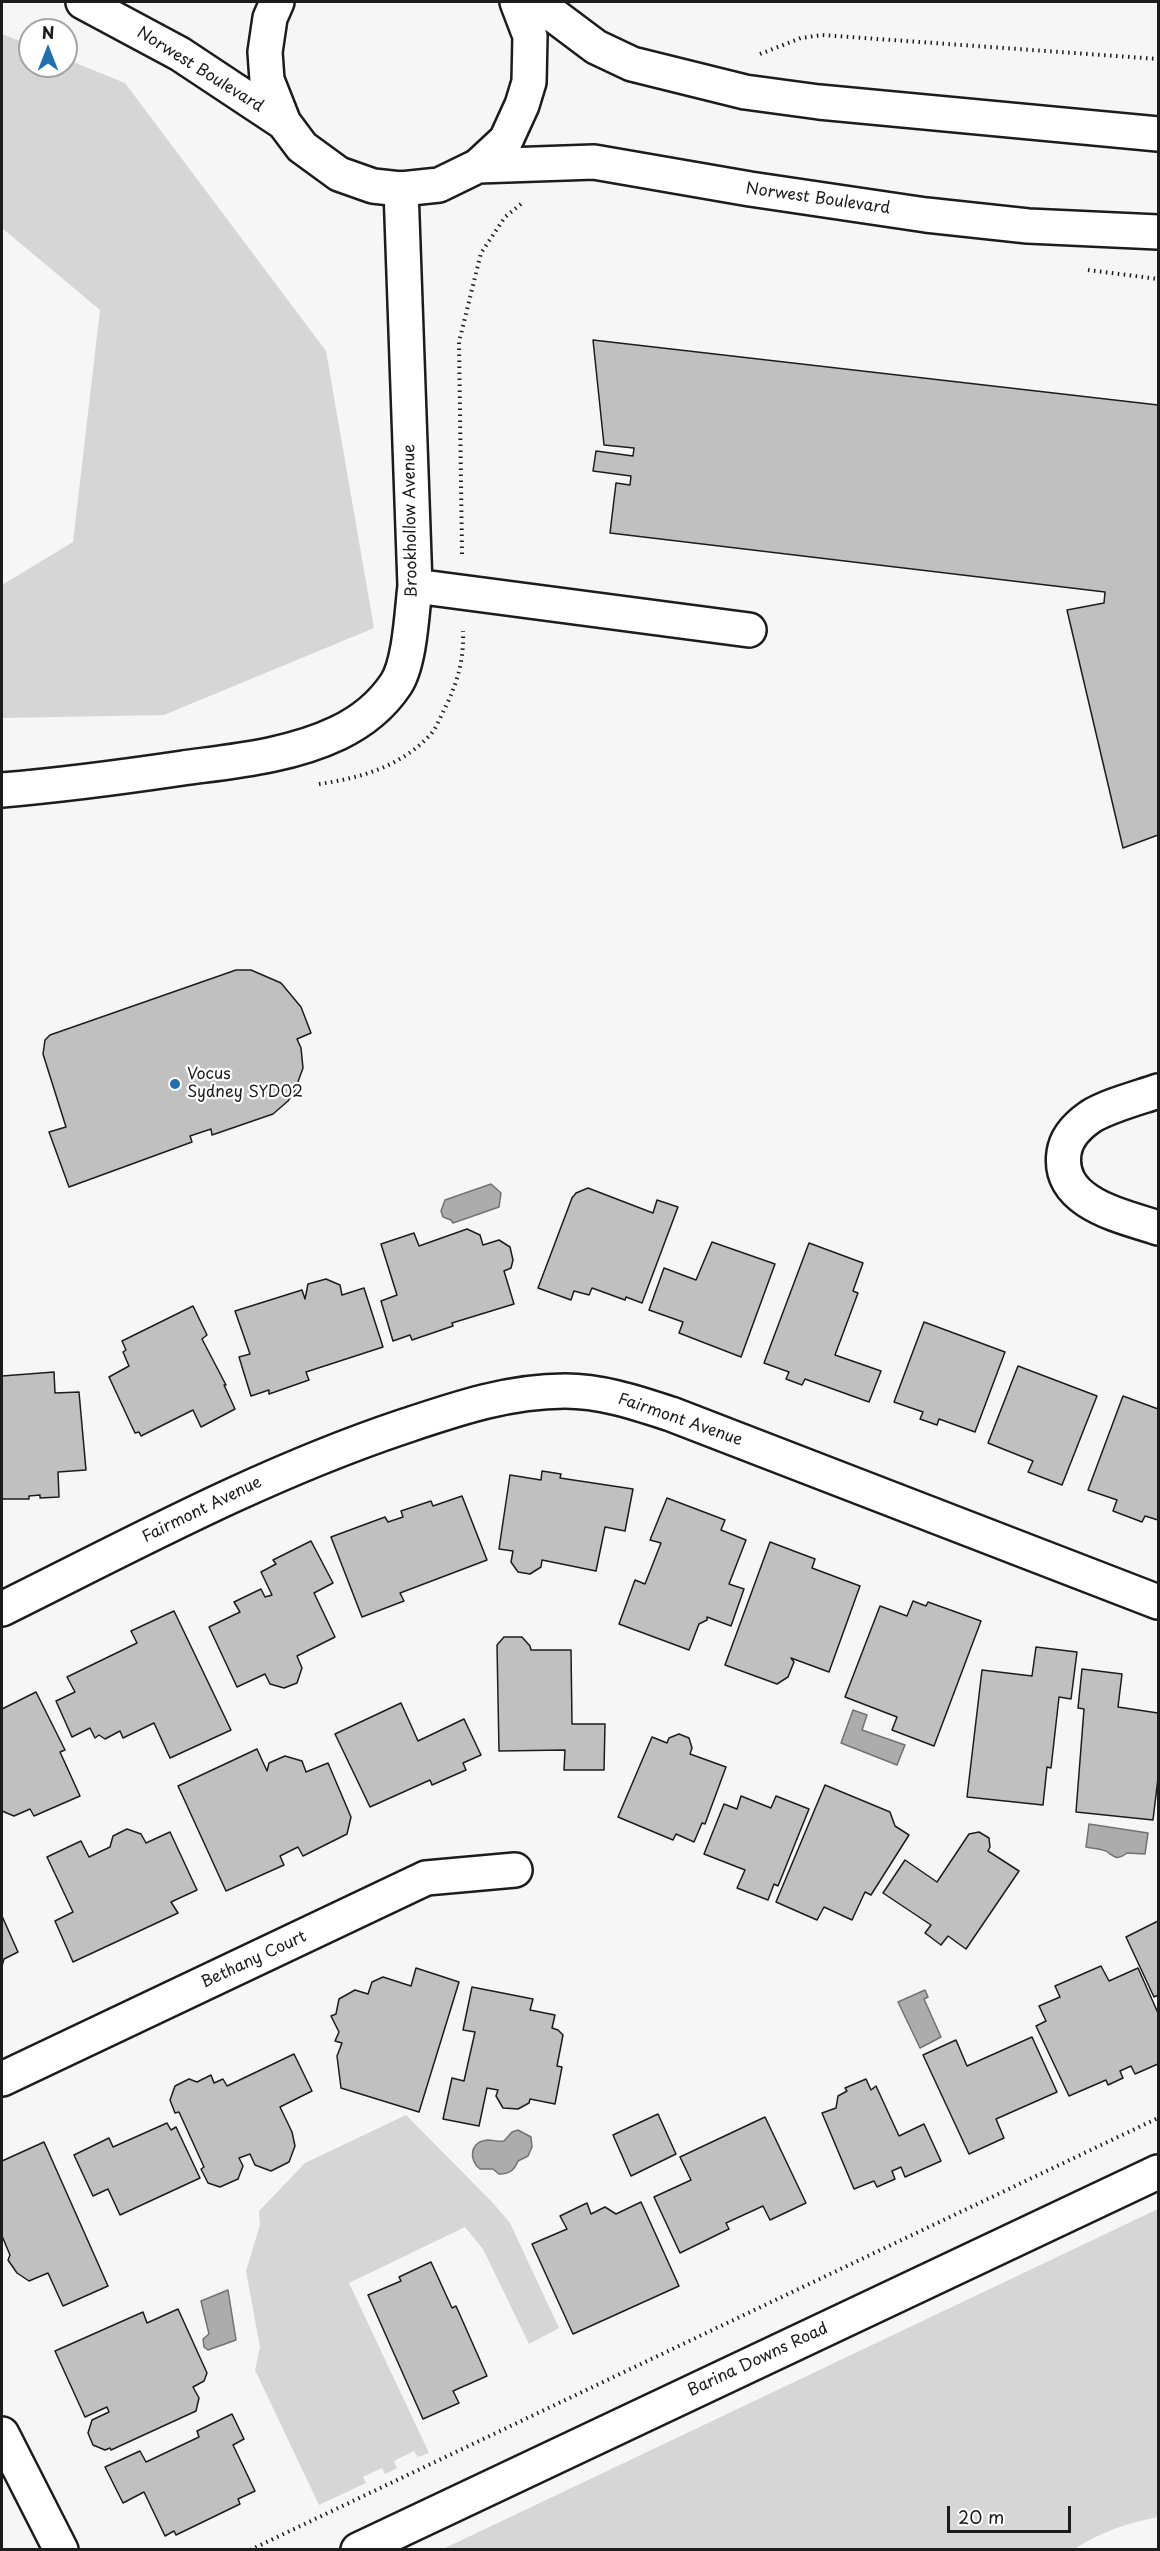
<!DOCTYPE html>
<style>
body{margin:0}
#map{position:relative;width:1160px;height:2551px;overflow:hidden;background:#f6f6f6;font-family:"Playpen Sans",sans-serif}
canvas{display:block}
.frame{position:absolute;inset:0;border:3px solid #1c1c1c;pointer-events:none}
.north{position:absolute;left:18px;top:18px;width:60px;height:60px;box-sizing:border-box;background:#fff;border:2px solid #a4a4a4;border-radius:50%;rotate:0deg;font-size:16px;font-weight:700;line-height:24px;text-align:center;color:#1c1c1c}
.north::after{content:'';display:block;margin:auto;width:21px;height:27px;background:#1f6fb2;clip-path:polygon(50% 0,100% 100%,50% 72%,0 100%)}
.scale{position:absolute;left:947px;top:2506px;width:124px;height:27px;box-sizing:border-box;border:3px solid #1c1c1c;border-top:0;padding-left:8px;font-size:18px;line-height:21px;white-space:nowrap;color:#1c1c1c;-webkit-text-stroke:4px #fff;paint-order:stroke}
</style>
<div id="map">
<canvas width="1160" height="2551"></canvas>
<div class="frame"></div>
<div class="north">N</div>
<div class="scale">20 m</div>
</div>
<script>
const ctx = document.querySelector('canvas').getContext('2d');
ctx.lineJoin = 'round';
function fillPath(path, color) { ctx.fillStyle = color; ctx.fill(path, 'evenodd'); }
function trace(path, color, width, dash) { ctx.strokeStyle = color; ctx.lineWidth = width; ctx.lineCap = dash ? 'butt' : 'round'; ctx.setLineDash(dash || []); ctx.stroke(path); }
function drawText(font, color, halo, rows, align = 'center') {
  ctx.font = font + ' "Playpen Sans",sans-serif'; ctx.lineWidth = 4.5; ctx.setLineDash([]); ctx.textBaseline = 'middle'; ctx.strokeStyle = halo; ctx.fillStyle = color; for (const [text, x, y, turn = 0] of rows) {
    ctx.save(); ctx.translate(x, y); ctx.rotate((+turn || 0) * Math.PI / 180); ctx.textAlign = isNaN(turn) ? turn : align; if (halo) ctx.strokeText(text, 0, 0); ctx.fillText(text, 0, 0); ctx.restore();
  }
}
const green = new Path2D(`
 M2,34L30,45V66H66V59L125,83L326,351L374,628L164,715L2,718V585L73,542L100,310L2,228Z
 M406,2115L493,2203L510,2223L559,2328L529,2344L483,2249L465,2227L349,2283L429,2453L418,2457L414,2451L394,2461L397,2468L385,2474L382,2468L363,2477L366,2483L319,2505L255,2370L260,2347L246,2271L260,2225L259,2211L305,2163Z
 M1158,2209V2517C1130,2522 1097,2533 1073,2550L443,2549Z`);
const water = new Path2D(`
 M491,1184L501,1193L499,1207L453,1223L451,1220L443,1217L441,1211L445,1200Z
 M853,1710L867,1715L862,1730L905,1745L897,1765L841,1743Z
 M1089,1824L1148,1833L1145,1854L1127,1853C1116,1861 1115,1857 1106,1851C1101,1849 1091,1848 1086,1847Z
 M925,1990L928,1997L924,1999L941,2037L920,2048L898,2002Z
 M518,2130L531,2137L532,2147L528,2156L518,2161C514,2171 509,2174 499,2174L493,2169H480C468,2160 470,2141 488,2140C493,2140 499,2142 504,2141L512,2132Z
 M228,2290L236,2340L208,2350L204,2347L203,2339L209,2334L201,2301Z`);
const building = new Path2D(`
 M593,340L1158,405V835L1123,848L1067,610L1104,603L1105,592L610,533L616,483L630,485L631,476L593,471L596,451L633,456L634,448L604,445Z
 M236,970H251L281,983L301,1007L311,1033L297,1039L301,1048L303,1068L295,1090L288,1101L273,1114L212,1135L211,1129L190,1136L192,1142L69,1187L49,1132L66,1127L43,1054L45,1040L50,1035Z
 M588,1188L653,1213L657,1200L678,1207L642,1303L626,1297L625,1300L592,1288L589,1295L574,1291L571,1300L538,1288L572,1198L576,1193Z
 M467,1229L480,1235L483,1245L499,1240L510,1247L513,1260L511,1268L504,1271L514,1304L452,1323L453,1326L412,1340L410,1335L393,1341L381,1301L397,1295L381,1244L414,1233L419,1246Z
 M712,1242L775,1264L741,1357L679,1333L683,1322L649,1310L664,1268L696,1280Z
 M809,1243L863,1263L853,1291L858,1293L835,1355L881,1371L869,1402L805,1379L802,1385L786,1379L789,1372L764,1363Z
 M326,1279L340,1285L342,1295L364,1288L383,1347L306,1372L309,1380L269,1394V1390L251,1396L239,1357L250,1354L235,1311L302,1290L305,1299L308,1284Z
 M193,1306L207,1335L202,1339L226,1385H224L235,1409L201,1427L193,1410L141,1436L139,1432L135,1433L109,1377L129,1366L123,1352L126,1350L122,1341Z
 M924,1322L1005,1352L975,1432L939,1419L937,1425L920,1419L923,1412L894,1402Z
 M1018,1366L1097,1396L1062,1485L1028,1472L1033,1461L988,1443Z
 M54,1372L55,1393L79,1392L86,1470L58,1472L59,1497L40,1498V1495L29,1496V1499H2V1376Z
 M1123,1396L1158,1409V1520L1145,1516L1142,1522L1113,1511L1117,1500L1088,1490Z
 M542,1471L561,1474L560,1478L633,1489L625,1531L605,1527L596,1571L542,1560L541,1567L530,1574L518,1572L511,1562L513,1551L499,1549L510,1475L541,1480Z
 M462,1496L487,1560L400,1593L404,1601L362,1617L331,1537L385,1517L388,1522L403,1517L401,1511L431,1501L433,1506Z
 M667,1498L725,1520L721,1530L746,1540L729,1584L744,1589L731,1626L707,1617V1620L699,1624L689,1650L619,1624L635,1580L645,1584L661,1543L650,1540Z
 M311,1541L333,1583L314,1593L335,1637L297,1656L302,1668L297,1683L284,1688L270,1684L265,1674L237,1687L209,1627L240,1612L234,1602L261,1589L265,1597L272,1595L261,1572L276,1564L273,1560Z
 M770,1542L815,1559L812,1568L860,1586L829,1672L791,1658L794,1662L788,1677L777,1684L725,1665Z
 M913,1601L926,1606L928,1602L981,1621L934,1746L892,1730L897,1717L845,1697L880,1606L907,1616Z
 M174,1611L231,1730L170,1758L154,1723L123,1738L120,1731L105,1739L99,1735L95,1738L90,1728L72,1737L56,1701L75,1692L67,1677L137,1643L131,1631Z
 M504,1637H522L530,1646L531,1650H571L572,1724H605L604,1770H564L565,1750L499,1751L497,1645Z
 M1036,1647L1077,1652L1071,1699L1059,1697L1051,1768L1047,1767L1043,1805L967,1797L982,1670L1032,1676Z
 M1082,1669L1122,1674L1118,1707L1158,1713V1778L1153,1820L1076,1812L1084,1709L1078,1708Z
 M36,1692L65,1750L60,1752L80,1796L34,1816L30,1809L14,1816L2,1811V1709Z
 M401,1703L418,1741L464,1719L481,1755L463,1763L466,1770L432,1785L430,1780L370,1807L335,1734Z
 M679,1734L689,1738L692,1748L690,1754L726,1767L705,1824L702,1823L694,1842L676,1834L673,1840L618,1817L652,1737L667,1743L669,1738Z
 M257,1749L267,1771L269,1763L285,1756L302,1761L306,1772L328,1763L351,1817L347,1834L303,1856L298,1847L280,1856L284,1865L226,1891L178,1786Z
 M825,1785L890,1812L895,1826L909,1835L871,1895L865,1892L852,1920L824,1907L817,1920L776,1902Z
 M741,1796L771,1808L776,1796L809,1809L778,1886L774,1884L768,1900L737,1888L745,1870L704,1854L724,1804L737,1809Z
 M127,1829L141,1834L146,1843L170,1832L197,1890L171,1902L178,1913L73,1962L55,1921L73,1912L47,1857L81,1841L89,1857L110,1847L113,1836Z
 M979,1832L989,1838L990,1847L988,1851L1019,1871L966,1949L948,1936L941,1945L925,1933L931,1925L883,1893L905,1860L937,1882L969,1834Z
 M2,1916L18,1952L4,1959L2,1966Z
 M1158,1921V1995L1154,1997L1126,1937Z
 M1101,1966L1109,1981L1138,1968L1158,2013V2064L1135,2074L1131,2066L1120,2071L1123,2078L1108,2085L1106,2080L1069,2096L1036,2026L1046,2021L1039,2006L1060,1997L1055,1986Z
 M416,1968L459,1982L419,2112L341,2088L337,2056L342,2043L335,2041L339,2032L331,2016L336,2014L339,1999L355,1990L368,1994L372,1982L383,1977L411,1986Z
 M472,1987L533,1999L530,2010L555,2015L552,2028L558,2030L563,2035L557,2066L562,2067L555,2104L530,2099L529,2103L518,2109L503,2108L496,2096L498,2090L487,2088L479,2126L443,2119L452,2078L464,2081L475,2032L463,2030Z
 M1032,2037L1057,2092L996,2119L1004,2138L969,2154L923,2055L956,2040L967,2066Z
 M294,2054L312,2091L280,2107L292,2132L295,2146L289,2162L271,2171L255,2165L250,2154L239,2158L243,2166L238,2179L220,2187L208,2183L201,2169L204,2167L179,2112L175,2113L170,2100L175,2086L189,2079L197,2082L211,2075L214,2083L223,2079L227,2086Z
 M866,2079L871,2090L876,2086L899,2136L924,2124L941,2161L905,2177L901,2167L892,2171L895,2179L877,2187L874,2181L854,2189L822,2113L836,2108L838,2096L847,2091L845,2088Z
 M658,2114L676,2154L631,2176L613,2135Z
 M765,2117L806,2203L770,2220L763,2206L726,2223L729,2229L680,2253L654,2197L691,2180L680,2157Z
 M167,2123L171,2130L176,2127L200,2178L120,2215L108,2189L93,2196L74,2155L109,2138L113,2147Z
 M44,2142L108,2286L63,2306L48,2273L29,2281L17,2273L8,2260L10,2255L2,2236V2161Z
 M641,2202L679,2286L573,2334L532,2244L567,2229L560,2216L587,2203L591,2214L605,2207L616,2214Z
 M431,2262L452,2308L456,2306L487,2376L453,2391L459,2403L423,2419L368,2295L401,2281L399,2277Z
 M178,2309L207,2373L204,2381L193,2387L199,2398L196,2411L111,2450L110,2448L105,2450L93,2445L88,2433L92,2420L109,2412L107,2407L85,2417L55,2351L143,2312L147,2323Z
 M232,2414L244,2439L233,2445L255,2491L238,2499L240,2504L176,2535L174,2531L165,2536L144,2492L123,2503L105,2467L140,2451L146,2462L199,2437L197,2431Z`);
const path = new Path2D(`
 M760,54L801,38L822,35L1158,59
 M1088,270L1158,279
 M462,554L459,342L481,253L505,217L521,204
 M319,784C361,778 402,766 431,734C437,727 441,715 446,706C458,681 464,659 463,631
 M250,2550L1158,2118`);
const minor = new Path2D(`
 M415,586L749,630
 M2,790C62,785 122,777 183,768C234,761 290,756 338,733C361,722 382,705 396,684C410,663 412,611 415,586L401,189
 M1158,1091C1138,1098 1107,1106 1090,1117C1077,1126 1066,1138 1064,1153C1057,1204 1123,1216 1158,1228
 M2,1609C133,1544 262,1474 402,1427C456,1409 508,1391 565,1391C602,1391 637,1403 671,1414L1158,1602
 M2,2079L426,1878L515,1870
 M2,2434L61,2550
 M358,2550L1158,2172`);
const major = new Path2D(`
 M83,2L180,54L284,123
 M277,2L270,18L265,52L267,80L284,123L302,147L339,174L373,186L401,189L439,185L478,166L506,140L522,105L529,82L530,36L517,2
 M536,2L596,47L632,64L745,92L819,102L1158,134
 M478,166L594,162L750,189L926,215L1028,226L1158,232`);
const markers = [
 [175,1084,6,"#1f6fb2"]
];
const streetNames = [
 ["Norwest Boulevard",200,70,32],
 ["Norwest Boulevard",818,199,8],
 ["Brookhollow Avenue",411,521,-91],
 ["Fairmont Avenue",680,1420,19],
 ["Fairmont Avenue",202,1510,-26],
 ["Bethany Court",254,1960,-25],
 ["Barina Downs Road",758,2360,-25]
];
const poiNames = [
 ["Vocus",187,1075],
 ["Sydney SYD02",187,1093]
];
fillPath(green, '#d6d6d6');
fillPath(water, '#acacac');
trace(water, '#727272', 1.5);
fillPath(building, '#c0c0c0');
trace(building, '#1c1c1c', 1.5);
trace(minor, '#1c1c1c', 38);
trace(major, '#1c1c1c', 38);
trace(path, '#1c1c1c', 4, [1.5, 4.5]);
trace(minor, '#fff', 33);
trace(major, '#fff', 33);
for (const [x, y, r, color] of markers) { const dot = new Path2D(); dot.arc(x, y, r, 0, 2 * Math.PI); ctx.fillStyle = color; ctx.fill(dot); trace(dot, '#fff', 2); }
drawText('16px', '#1c1c1c', '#fff', streetNames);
drawText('16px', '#1c1c1c', '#fff', poiNames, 'left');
</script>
